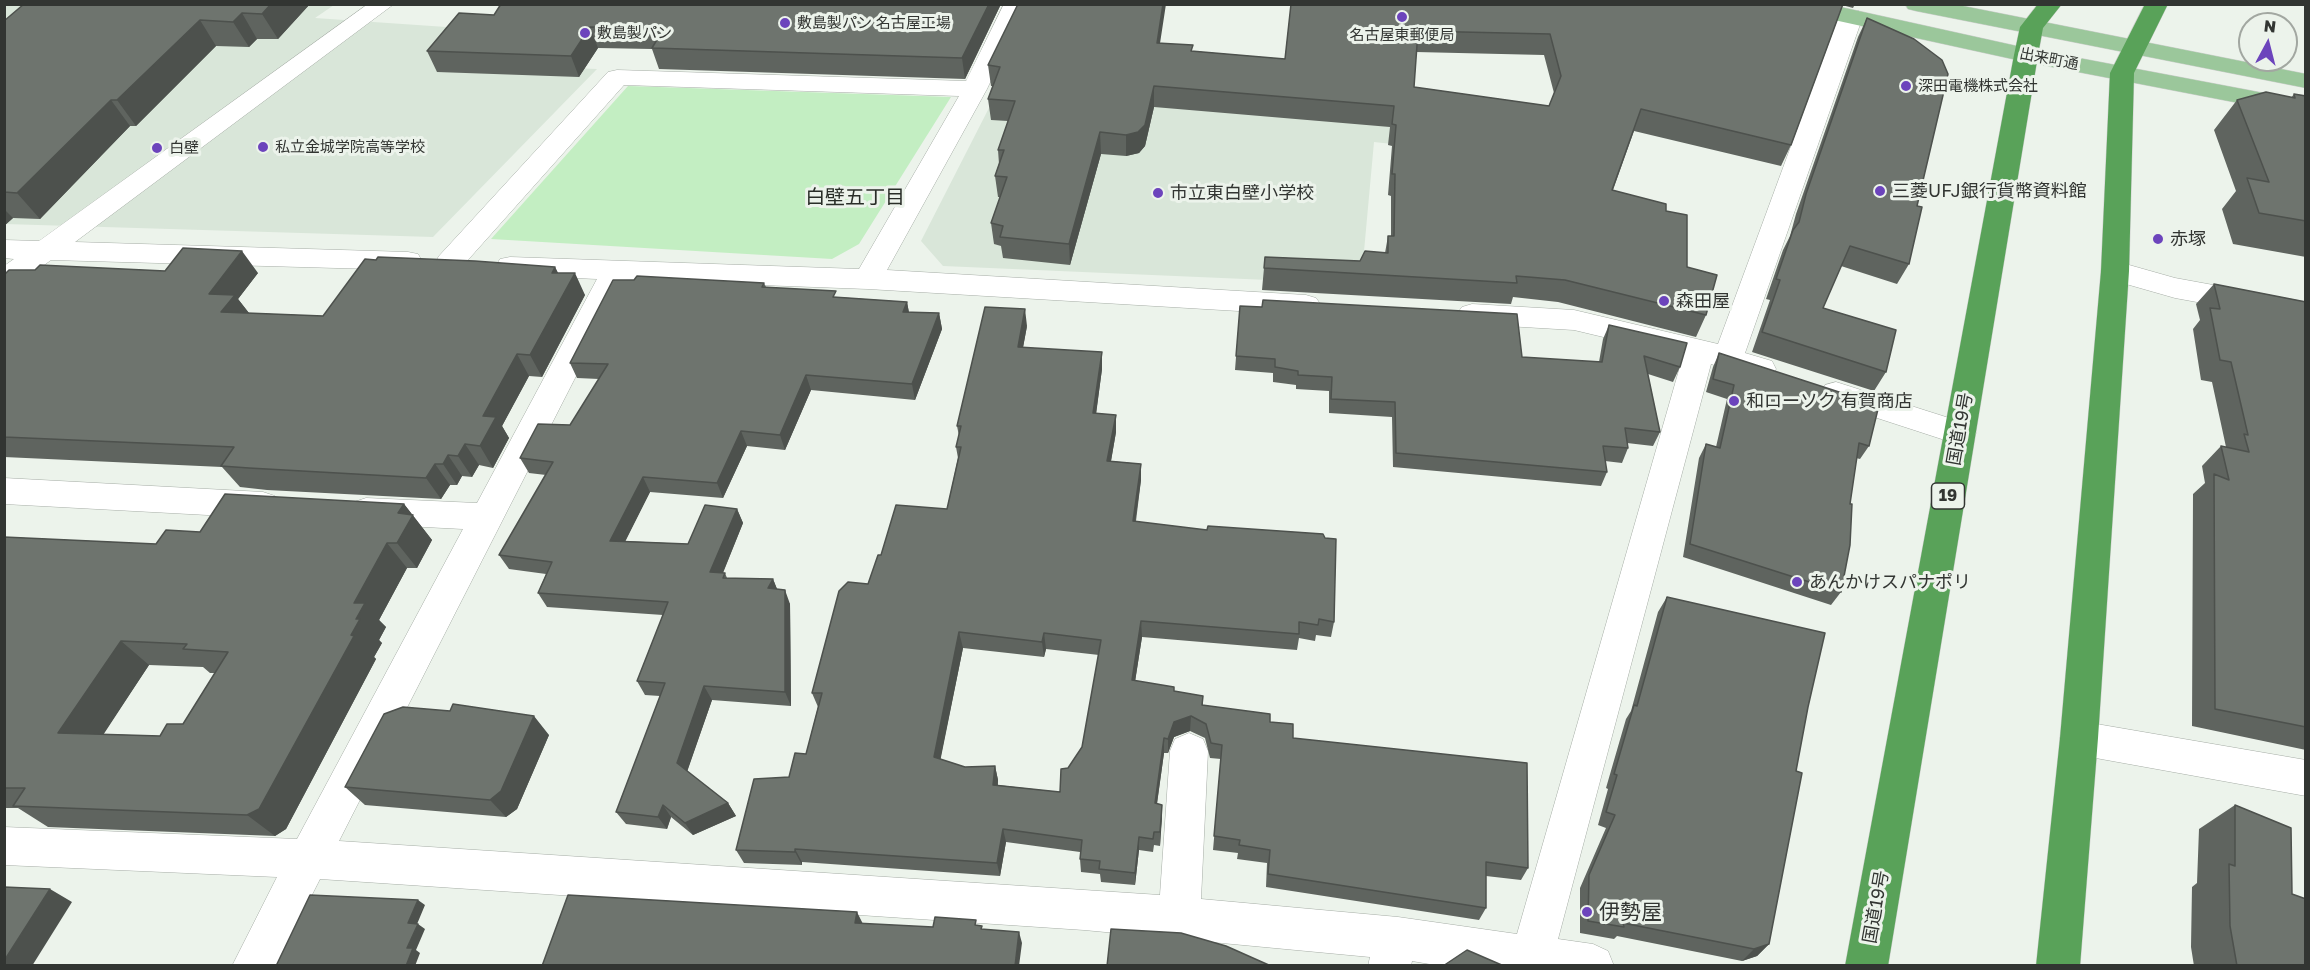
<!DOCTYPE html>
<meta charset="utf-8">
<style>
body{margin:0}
#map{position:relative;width:2310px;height:970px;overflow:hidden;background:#ecf3eb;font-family:"Golos Text",sans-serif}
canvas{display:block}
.frame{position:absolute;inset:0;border:6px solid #323532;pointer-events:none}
.north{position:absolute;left:2238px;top:12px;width:60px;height:60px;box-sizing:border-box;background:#ecf3eb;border:2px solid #a2a7a1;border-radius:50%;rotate:7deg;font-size:16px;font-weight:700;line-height:24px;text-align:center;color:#323532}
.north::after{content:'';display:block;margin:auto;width:21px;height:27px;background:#6c44bc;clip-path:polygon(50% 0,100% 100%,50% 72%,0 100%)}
</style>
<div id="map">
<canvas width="2310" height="970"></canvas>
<div class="frame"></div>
<div class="north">N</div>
</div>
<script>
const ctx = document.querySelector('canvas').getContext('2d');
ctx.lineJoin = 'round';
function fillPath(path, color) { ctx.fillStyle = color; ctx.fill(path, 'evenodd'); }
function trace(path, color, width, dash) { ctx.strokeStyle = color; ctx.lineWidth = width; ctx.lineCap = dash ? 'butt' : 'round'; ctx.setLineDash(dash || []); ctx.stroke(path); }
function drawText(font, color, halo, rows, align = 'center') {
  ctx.font = font + ' "Golos Text","Noto Sans JP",sans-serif'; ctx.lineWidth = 6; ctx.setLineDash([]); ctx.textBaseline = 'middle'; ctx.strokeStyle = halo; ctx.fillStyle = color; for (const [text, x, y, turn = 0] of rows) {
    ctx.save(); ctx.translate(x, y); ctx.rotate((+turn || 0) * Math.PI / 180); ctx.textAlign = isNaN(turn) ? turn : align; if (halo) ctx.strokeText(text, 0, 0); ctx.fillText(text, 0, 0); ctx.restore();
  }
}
const built = new Path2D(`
 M5,5H334L315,18L490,30L464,64L597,69L433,237L5,224Z
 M1014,59L1405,85L1401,145L1374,142L1361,284L943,266L921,241Z`);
const green = new Path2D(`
 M628,86L951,97L859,244L832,259L491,239Z`);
const minor = new Path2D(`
 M368,4H394L75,242L408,252L418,254L422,261L418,268L408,270L51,260L14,287L4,290V266L14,259L4,258V240L39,241Z
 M1004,4H1027L987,89L887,270L1306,295L1316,298L1321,305L1316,312L1306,315L868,289L625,280L339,841L1160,895L1170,751L1175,739L1189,733L1203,739L1208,751L1201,899L1398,917L1517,934L1683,356L1574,330L1472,324L1462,321L1457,314L1462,307L1472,304L1574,310L1718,344L1839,16L1843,11H1859L1863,16L1745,353L1772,361L1776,369L1772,377L1761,380L1711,364L1558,939L1593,944L1608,951L1614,966H1441L1412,961L1411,966H1368L1370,957L1084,930L320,879L276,966H232L277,877L4,865V827L297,839L463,529L366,524L354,520L349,511L354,502L366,498L477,503L597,279L510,275L500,273L496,266L500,259L510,257L859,269L959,96L624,85L459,270L449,272L439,270L435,263L439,256L608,72L617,70L966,81Z
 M2115,261L2175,278L2306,302V322L2175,298L2105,278L2101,271L2105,264Z
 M1836,382L1971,425L1976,433L1971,441L1960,445L1825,401L1820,393L1825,385Z
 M4,478L263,492L275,496L280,505L275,514L263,518L4,504Z
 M2079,721L2306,760V796L2079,755L2065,750L2060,738L2065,726Z`);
const major = new Path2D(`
 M1782,4H1827L2026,48L2306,101V116L2026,62L1793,11L1785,9Z
 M1905,4H1953L2306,74V88L1916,11L1908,9Z`);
const highway = new Path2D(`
 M2038,4H2062L2043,28L2038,55L1888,966H1845L2014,55L2020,27Z
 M2145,4H2168L2134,73L2129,271L2098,738L2080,966H2036L2060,738L2101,271L2110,73Z`);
const wall = new Path2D(`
 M310,4L278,39H257L249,47L216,46L136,126H130L40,219L13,218L4,226V21Z
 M501,4H1001L965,79L659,69L652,49L598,48L579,77L437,72L427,51L494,15Z
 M1291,4H1855L1853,8L1842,5L1791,145L1781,166L1634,131L1613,190L1666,211L1706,315L1696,337L1558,302L1513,297L1511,304L1262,290L1265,257L1360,261L1385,253L1388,236H1391V196L1388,195L1392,146L1388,145L1390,127L1154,107L1145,146L1139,153L1126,156L1101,154L1070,265L1003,258L1001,246L994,244L991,223L1000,197H998L995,176L999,164L998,150L1008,121L991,120L988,99L993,86H991L988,65L1161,43L1192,51L1285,59ZM1416,52L1544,55L1554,93L1549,106L1414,87Z
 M1867,18L1917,206L1909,264L1897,284L1841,266L1823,308L1886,372L1874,391L1752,352L1770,300L1766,299L1783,250L1790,236L1796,214L1858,37Z
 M2294,94L2306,96V257L2233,244L2222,209L2236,191L2214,130L2237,100L2291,98Z
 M555,267L558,273L585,295L542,377L529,376L502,426L509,438L493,468L479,465L472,477L462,476L457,485H450L441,499L267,490L240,487L222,467L4,457V275L165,271L258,273L238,299L249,313L323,316Z
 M764,283L766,287L837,297L907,302L909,313H939L942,329L915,400L811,390L785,450L747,446L723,498L650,492L625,541L688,544L737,509L743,523L723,573H725L727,578L773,579L777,589L790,604L791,706L712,700L687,771L728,803L736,816L693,835L671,817L667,829L626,824L616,812L660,696L645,695L637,681L663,615L547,607L538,593L546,574L509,569L499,555L546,475L529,473L520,458L570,425L599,379L577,378L570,363Z
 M2214,284L2306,302V750L2192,726L2193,494L2205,483L2202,466L2221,446L2226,447L2212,382L2201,380L2193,329L2200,320L2196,304Z
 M1240,306L1522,357L1599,362L1603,339L1609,325L1680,367L1673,382L1648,374L1660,432L1653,446L1627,443L1628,448L1622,463L1605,461L1607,472L1601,486L1393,467L1392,417L1329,413V391L1296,389V385L1273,382V373L1235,370Z
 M1027,326L1023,347L1102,369L1096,413L1116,432L1111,461L1141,464V480L1136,521L1334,622L1331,637L1316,635L1315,641L1299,638L1297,650L1142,637L1135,681L1174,691L1203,696V705L1270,722L1293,738L1528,868L1521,880L1486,876V908L1479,920L1266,887L1267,863L1237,859L1238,853L1213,850L1221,759L1210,758L1205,738L1190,731L1174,737L1168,753H1164L1157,804L1162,805L1160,846L1154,845L1153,852L1139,850L1135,885L1101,882L1100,874L1081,872L1080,859V852L1006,842L1000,876L802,862V865L744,863L736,850L806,754L818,707L812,693L868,584L881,555L947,509L958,458L956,447L959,436L957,426ZM963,648L1044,657L1046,649L1099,655L1082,747L1068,768L1060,792L998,785V780L995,766L965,767L940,760Z
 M1719,353L1869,446L1860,459L1856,458L1850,504L1841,592L1831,605L1683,557L1699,458L1706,444L1716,447L1727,399L1706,392L1713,367Z
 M404,504L432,540L417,568H407L379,620L386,627L379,640L382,643L374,657L376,659L286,829L275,836L48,827L18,808H4V537L156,544L200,532ZM149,665L203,667L210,673H215L183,724L160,736L103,734Z
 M1667,597L1808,707L1796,771L1769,944L1757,956L1742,961L1617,936L1614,939L1580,933V888L1606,828L1598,825L1608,789L1606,788L1626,719L1631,711L1658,612Z
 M450,711L549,735L517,809L506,817L365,805L345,787Z
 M2235,805L2292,894L2306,966H2194L2191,947L2192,887L2197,883L2199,829Z`);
const shadedWall = new Path2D(`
 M271,4H310L278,39L262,14Z
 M989,4H1001L965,79L962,58Z
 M1163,4H1166L1157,63V43Z
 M242,13L257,39L249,47L233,22Z
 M200,20L216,46L136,126L117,100Z
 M590,27L598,48L579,77L571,56Z
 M1154,86V107L1145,146L1139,153L1126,156V135Z
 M111,100L130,126L40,219L17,193Z
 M1100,132L1101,154L1070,265L1069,244Z
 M4,209L13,218L4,226Z
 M242,251L258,273L238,299L252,317L239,334L209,294Z
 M555,267L566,289L575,273L585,295L542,377L530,355L552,273Z
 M907,302L910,318L903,312Z
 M1025,309L1027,326L1020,364L1018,347Z
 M939,313L942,329L915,400L912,384Z
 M1102,352V369L1094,430L1093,413Z
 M517,354L529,376L502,426L509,438L493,468L480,446L483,416Z
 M806,375L811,390L785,450L780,435Z
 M1116,415V432L1108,478L1107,461Z
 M741,431L747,446L723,498L717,483Z
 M465,444L479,465L472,477L458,456Z
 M448,455L462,476L457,485L443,464Z
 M435,464L450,485L441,499L426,478Z
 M1141,464V480L1133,537V521Z
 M643,477L650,492L618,556L610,541Z
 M404,504L432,540L417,568L397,543L398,513Z
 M737,509L743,523L717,587L710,572Z
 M387,543L407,568L379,620L386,627L379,640L382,643L374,657L376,659L286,829L275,836L247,815L351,635L354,603Z
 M773,579L779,594L768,588Z
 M785,590L790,604L791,706L785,692Z
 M1141,621L1142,637L1133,695L1132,680Z
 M959,632L963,648L938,772L934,757Z
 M1044,633L1046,649L1044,657L1042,642Z
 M121,641L149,665L90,755L58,733Z
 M704,686L712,700L686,775L677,763Z
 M534,716L549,735L517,809L506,817L490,800Z
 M1191,716L1190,731L1174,737L1168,753V739L1174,722Z
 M1164,738V753L1155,817V803Z
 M995,766L998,780L996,798L993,785Z
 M728,803L736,816L693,835L685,823Z
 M663,805L671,817L667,829L658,817Z
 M1162,805V818L1160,846V832Z
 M1003,829L1006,842L1000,876L997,863Z
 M1139,837V850L1135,885V873Z
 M795,849L802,862V865L795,852Z
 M50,889L72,902L32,966H4V961Z
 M418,900L425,905L415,929L408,923Z
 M857,912L863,924L855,923Z
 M418,924L425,929L416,950L420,953L415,966H406L407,948Z
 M1019,932L1022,943L1019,966H1015Z
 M1769,944L1757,956L1742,961L1754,949Z`);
const building = new Path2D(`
 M24,4H271L262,14L242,13L233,22L200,20L117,100H111L17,193L4,192V21Z
 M501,4H989L962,58L652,48L664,28L590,27L571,56L427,51L459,13L494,15Z
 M1018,4H1163L1157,43L1193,45L1191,51L1285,59L1291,4H1843L1791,145L1641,109L1612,190L1666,204V211L1687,215V267L1717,275L1706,315L1565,280L1516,276L1517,283L1264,268L1265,257L1360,261L1365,251L1388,253V236H1394L1395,174H1392L1396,125L1392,124L1394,106L1154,86L1145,125L1138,132L1126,135L1100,132L1069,244L1000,237L1003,226L991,223L1007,177L995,176L1004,150H998L1015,101L988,99L1000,67L988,65ZM1418,31L1550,34L1561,76L1549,106L1414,87Z
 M1867,18L1914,39L1942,60L1948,74L1917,206L1922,207L1909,264L1850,246L1823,308L1896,330L1886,372L1762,332L1780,280L1776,279L1793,230L1799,222L1806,194Z
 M2266,92L2295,98L2294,94L2306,96V221L2259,213L2247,178L2269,182L2237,100Z
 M183,248L242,251L209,294L235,295L221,312L323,316L365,259L376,260L378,257L475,261L555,267L552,273H575L530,355L517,354L483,416L496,417L480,446L465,444L458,456L448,455L443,464H435L426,478L249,468L221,466L234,447L4,437V275L9,270H35L40,265L165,271Z
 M637,276L764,283L762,287L836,291L833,297L907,302L903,312L939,313L912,384L806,375L780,435L741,431L717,483L643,477L610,541L688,544L705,505L737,509L710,572L725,573L723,578L773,579L768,588L785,590V692L704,686L677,763L728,803L685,823L663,805L658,817L616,812L665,683L637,681L668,602L538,593L552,562L499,555L553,462L520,458L538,424L570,425L608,364L570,363L613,280H634Z
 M2214,284L2306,302V727L2215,709L2214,474L2229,480L2221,446L2249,452L2244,434L2248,435L2231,362L2220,360L2210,308L2220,309Z
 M1263,300L1517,314L1522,357L1602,362L1609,325L1687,343L1680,367L1644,356L1660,432L1625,428L1628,448L1603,446L1607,472L1396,453L1395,402L1331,399L1332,377L1298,375V371L1275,367V359L1236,356L1240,306L1262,307Z
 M985,307L1025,309L1018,347L1102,352L1093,413L1116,415L1107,461L1141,464L1133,521L1207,530L1208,526L1323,534L1325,538L1336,539L1334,622L1319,619L1318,625L1299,622V634L1141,621L1132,680L1174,687V691L1203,696L1202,705L1270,714V722L1293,724V738L1527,763L1528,868L1486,862V908L1268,874L1270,850L1239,845L1240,840L1214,836L1222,745L1211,743L1206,724L1191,716L1174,722L1168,739L1164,738L1155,803L1162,805L1160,832H1154L1153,839L1139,837L1135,873L1099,869L1100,861L1080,859L1082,840L1003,829L997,863L795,849V852L736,850L754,779L789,777L795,753L806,754L822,693H812L839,591L848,582L868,584L878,555H881L896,505L947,509L961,447H956L961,426H957ZM959,632L1042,642L1044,633L1101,640L1082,747L1068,768L1061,769L1060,792L993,785L995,766L965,767L934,757Z
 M1719,353L1879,405L1869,446L1859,443L1850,504H1852L1850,545L1841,592L1690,544L1706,444L1720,448L1734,385L1713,379Z
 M225,494L404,504L398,513L413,515L397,543H387L354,603H365L356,619H360L351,635L354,636L259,809L247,815L13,806L25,788H4V537L156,544L166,530L200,532ZM121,641L187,644L183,649L228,652L183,724H167L160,736L58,733Z
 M1667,597L1825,633L1808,707L1796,771L1802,773L1769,944L1754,949L1623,923L1624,927L1588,921L1589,875L1615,815L1606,812L1617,775L1614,774L1634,705L1637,706Z
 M453,704L534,716L501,791L490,800L345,787L384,714L403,707L450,711Z
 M2235,805L2291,828L2292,894L2306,899V966H2237L2230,926L2229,864L2235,866Z
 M4,887L50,889L4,961Z
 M310,895L418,900L408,923L418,924L407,948H413L406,966H276Z
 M568,895L857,912L855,923L933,927L935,917L976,920L975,925L982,926L981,929L1019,932L1015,966H542Z
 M1111,929L1181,933L1226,946L1271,966H1107Z
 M1467,950L1504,966H1443Z`);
const markers = [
 [1402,17,6,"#6c44bc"],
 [785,23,6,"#6c44bc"],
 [585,33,6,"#6c44bc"],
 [1906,86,6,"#6c44bc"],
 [263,147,6,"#6c44bc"],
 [157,148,6,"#6c44bc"],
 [1880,191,6,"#6c44bc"],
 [1158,193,6,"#6c44bc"],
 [2158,239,6,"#6c44bc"],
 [1664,301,6,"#6c44bc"],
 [1734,401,6,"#6c44bc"],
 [1797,582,6,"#6c44bc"],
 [1587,912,6,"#6c44bc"]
];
const farPoinames = [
 ["敷島製パン 名古屋工場",797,23],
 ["敷島製パン",597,33],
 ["名古屋東郵便局",1402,35,"center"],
 ["深田電機株式会社",1918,86],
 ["私立金城学院高等学校",275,147],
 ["白壁",169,148]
];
const farStreetnames = [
 ["出来町通",2049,59,11]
];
const shields = [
 [1948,496,33]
];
const shieldNames = [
 ["19",1948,496]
];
const poiNames = [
 ["三菱UFJ銀行貨幣資料館",1892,191],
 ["市立東白壁小学校",1170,193],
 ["赤塚",2170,239],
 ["森田屋",1676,301],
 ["和ローソク 有賀商店",1746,401],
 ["あんかけスパナポリ",1809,582]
];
const streetNames = [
 ["国道19号",1960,429,-80],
 ["国道19号",1876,907,-80]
];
const neighbourhoodNames = [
 ["白壁五丁目",855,198]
];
const nearPoinames = [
 ["伊勢屋",1599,912]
];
fillPath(built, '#d9e6d9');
fillPath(green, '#c3eec2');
trace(minor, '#a6ada6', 1);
trace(major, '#cecfce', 1);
trace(highway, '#cecfce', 1);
fillPath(minor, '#fff');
fillPath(major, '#9bc79b');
fillPath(highway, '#59a259');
fillPath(wall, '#5f645f');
fillPath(shadedWall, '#4d514d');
fillPath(building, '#6e746e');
trace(building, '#4d514d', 1.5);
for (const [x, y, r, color] of markers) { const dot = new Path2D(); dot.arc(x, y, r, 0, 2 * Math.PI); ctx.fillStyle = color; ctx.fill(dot); trace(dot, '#ecf3eb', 2); }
drawText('15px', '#323532', '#ecf3eb', farPoinames, 'left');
drawText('15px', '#323532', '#ecf3eb', farStreetnames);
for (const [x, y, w] of shields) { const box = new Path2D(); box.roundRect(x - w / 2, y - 13, w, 26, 4.5); ctx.fillStyle = '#ecf3eb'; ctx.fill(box); trace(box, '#323532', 1.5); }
drawText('bold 16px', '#323532', null, shieldNames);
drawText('18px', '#323532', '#ecf3eb', poiNames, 'left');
drawText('18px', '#323532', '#ecf3eb', streetNames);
drawText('20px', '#292e28', '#ecf3eb', neighbourhoodNames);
drawText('21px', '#323532', '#ecf3eb', nearPoinames, 'left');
</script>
